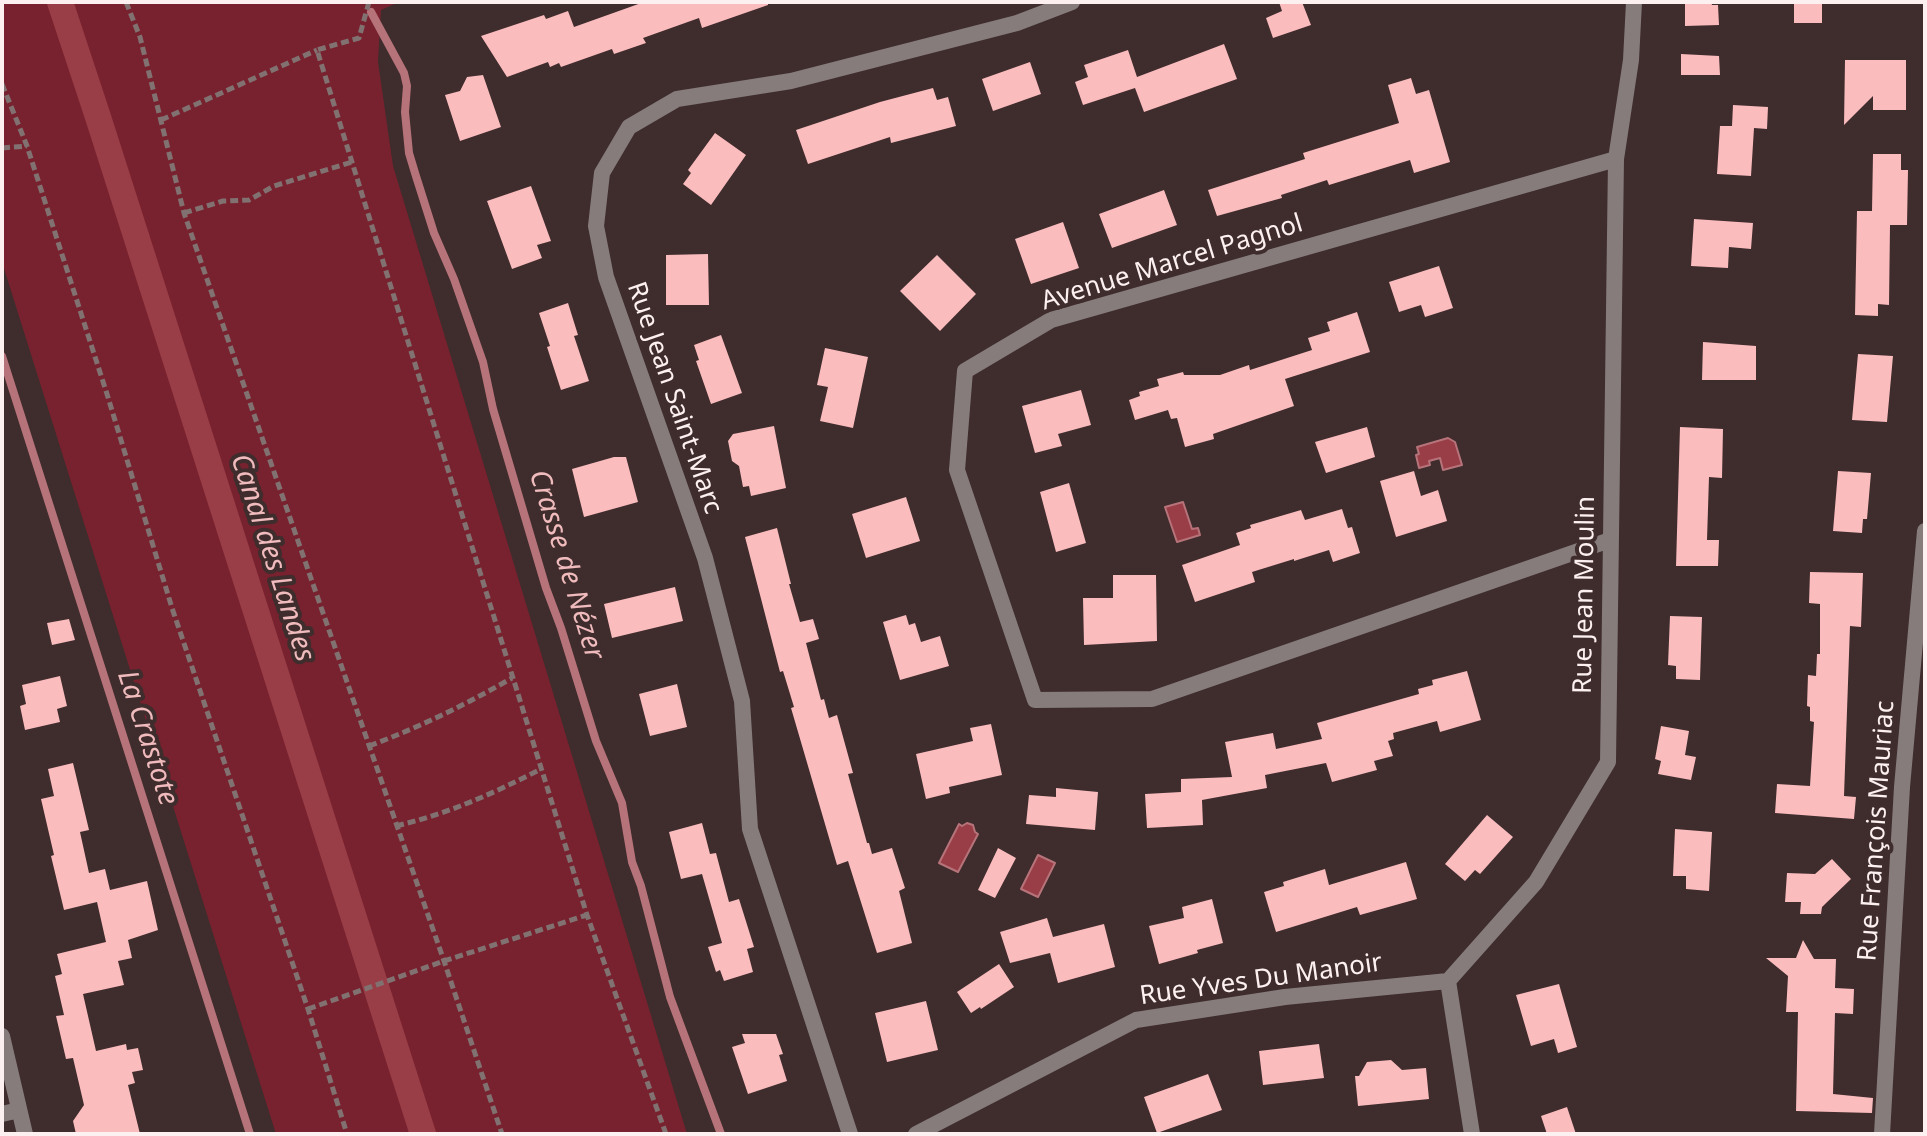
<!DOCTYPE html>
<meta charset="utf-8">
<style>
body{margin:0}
#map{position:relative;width:1927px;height:1136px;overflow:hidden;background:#3f2c2d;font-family:"Noto Sans",sans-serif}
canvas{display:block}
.frame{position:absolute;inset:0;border:4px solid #fdf0f0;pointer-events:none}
</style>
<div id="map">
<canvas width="1927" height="1136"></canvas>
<div class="frame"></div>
</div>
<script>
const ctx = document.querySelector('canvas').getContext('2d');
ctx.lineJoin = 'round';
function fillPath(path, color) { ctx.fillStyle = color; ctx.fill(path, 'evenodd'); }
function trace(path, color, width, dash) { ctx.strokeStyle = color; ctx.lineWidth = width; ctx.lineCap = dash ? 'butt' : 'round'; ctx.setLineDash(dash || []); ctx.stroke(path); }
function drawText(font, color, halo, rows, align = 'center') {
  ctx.font = font + ' "Noto Sans",sans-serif'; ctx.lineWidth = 8; ctx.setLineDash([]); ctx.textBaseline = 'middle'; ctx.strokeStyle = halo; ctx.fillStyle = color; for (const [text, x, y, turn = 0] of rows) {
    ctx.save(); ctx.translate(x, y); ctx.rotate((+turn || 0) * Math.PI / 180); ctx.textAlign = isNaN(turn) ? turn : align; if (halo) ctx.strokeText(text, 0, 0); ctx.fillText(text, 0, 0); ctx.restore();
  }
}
const green = new Path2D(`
 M2,2H399L381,10L378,62L393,166L687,1134H276L2,262Z`);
const water = new Path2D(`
 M1448,438L1455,442L1462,465L1443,470L1440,458L1429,461L1430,465L1419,468L1416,455L1419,454L1417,447Z
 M1183,502L1192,529L1198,528L1200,535L1177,542L1165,507Z
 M967,823L973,825L975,832L978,834L958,872L939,863L959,824L962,826Z
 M1038,855L1055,863L1038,897L1021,889Z`);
const stream = new Path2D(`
 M371,12L404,73L407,86L405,112L409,153L415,173L434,233L454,279L483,362L493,409L546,588L561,628L596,741L622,803L632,862L641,886L670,997L721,1134
 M2,356L250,1134`);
const canal = new Path2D(`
 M60,2L98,117L423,1134`);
const building = new Path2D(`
 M644,2H768V5L702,28L699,18L643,38L646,43L614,54L612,49L561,67L559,63L550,67L548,62L507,77L481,36L544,15L546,19L568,11L574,27Z
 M1279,2H1302L1311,25L1273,38L1266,18L1282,11Z
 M1711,2L1712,5H1718L1719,25L1685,26V3Z
 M1794,2H1822V23H1794Z
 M1224,44L1237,79L1144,112L1135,88L1083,105L1075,82L1088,77L1084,65L1128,50L1137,77Z
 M1681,54L1719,56L1720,75H1681Z
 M1845,60H1906V110H1873V96L1844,125Z
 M1030,62L1041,94L993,111L982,79Z
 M483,75L501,127L460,141L445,95L460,91L467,77Z
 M1411,78L1416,94L1429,90L1450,162L1414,173L1410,160L1329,185L1327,180L1281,195L1282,198L1217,216L1208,190L1305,159L1303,153L1399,123L1388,85Z
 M933,88L937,100L948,97L956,126L891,143L890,137L808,164L796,130L880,102Z
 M1733,105L1768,107L1767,129L1754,128L1751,176L1717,174L1720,126H1732Z
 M715,133L746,155L711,205L683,184L691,173L688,170Z
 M1873,154H1901V170H1908L1907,225H1890L1889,305L1878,304V316L1855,315L1857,211H1872Z
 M531,186L551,241L537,245L542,258L512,269L487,201Z
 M1164,190L1177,225L1112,248L1099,214Z
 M1694,219L1753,223L1751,249L1729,247L1728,268L1691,266Z
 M1063,222L1079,268L1031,284L1015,239Z
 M708,254L709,305H666V255Z
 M937,255L976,294L940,331L900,291Z
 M1439,266L1453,308L1425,317L1421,305L1399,312L1389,282Z
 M568,303L578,335L574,336L589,381L561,390L547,347L550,346L539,313Z
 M1357,312L1370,352L1285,379L1294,406L1213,434L1214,439L1185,447L1177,418L1171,419L1168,410L1135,420L1129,400L1140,396L1139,392L1159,386L1157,379L1183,372L1184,375H1220L1249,365L1250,370L1312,350L1308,338L1330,331L1327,322Z
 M721,335L742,393L711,404L696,361L699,360L694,345Z
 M1703,342L1756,346V380H1702Z
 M825,348L868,357L853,428L820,421L828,387L817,385Z
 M1858,354L1893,356L1887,422L1852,420Z
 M1081,390L1091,425L1058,434L1062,446L1035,453L1022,406Z
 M774,426L786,488L751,496L749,486L743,487L739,466L732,461L728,441L733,434Z
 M1367,427L1375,457L1326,473L1315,442Z
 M1680,427L1723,429L1722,478L1709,477L1707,540H1719L1718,566H1676Z
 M614,457H626L638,502L584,517L572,469Z
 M1414,471L1421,496L1438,490L1447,521L1396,537L1380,481Z
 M1838,471L1871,473L1867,519H1863L1862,533L1833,531Z
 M1069,483L1086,543L1056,552L1040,492Z
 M906,497L920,541L866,558L852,514Z
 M1342,509L1348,528L1352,527L1360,553L1333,562L1329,550L1294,561V559L1252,572L1255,582L1195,602L1182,565L1240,545L1236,533L1251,528L1250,525L1301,510L1305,520Z
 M777,528L791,584H789L800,622L813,619L819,639L806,643L821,700L824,699L829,718L837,715L853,773L848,774L867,843H869L872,854L892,848L905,888L899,891L912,943L877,953L848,861L837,865L791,708L794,707L783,671L780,672L745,537Z
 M1810,572L1863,573L1861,627L1850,626L1844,796L1856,797L1854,819L1775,813L1777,784L1810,786L1814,722L1810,721V707L1807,706L1808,675L1816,676L1817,654H1820V604L1809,603Z
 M1113,575H1156L1157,641L1084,645L1083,598H1113Z
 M675,587L683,621L612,638L604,604Z
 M906,615L909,625L915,623L921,642L940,636L949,666L900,680L883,622Z
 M1670,616L1702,617L1700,680L1676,679V666L1668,665Z
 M69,619L75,640L52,645L47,623Z
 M1467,671L1481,720L1440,732L1437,721L1393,733L1394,739L1388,741L1393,756L1374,761L1377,770L1332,782L1326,763L1265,775L1267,788L1202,800L1203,825L1147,828L1145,794L1181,792V779L1232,777L1225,742L1273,733L1276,749L1322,739L1317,723L1419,694L1418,689L1433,685L1432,680Z
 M60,676L67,706L57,709L60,722L25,730L20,706L26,704L22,685Z
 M677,684L687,727L650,736L639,694Z
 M991,724L1002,775L949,787L950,793L926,799L916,754L973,741L970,728Z
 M1661,726L1689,731L1685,755L1696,757L1691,780L1658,774L1661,761L1655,759Z
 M73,763L89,830L80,832L89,873L105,869L110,890L147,881L158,930L128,940L132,958L118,961L124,985L83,994L96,1051L126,1044L127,1050L138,1048L143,1070L132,1072L135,1083L128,1085L140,1134H76L73,1121L84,1105L73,1058L66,1059L56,1016L64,1015L55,976L62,974L57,954L106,942L97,902L64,910L51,856L54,855L41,799L54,796L48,769Z
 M1056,788L1098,792L1095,830L1026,824L1029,795L1056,797Z
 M1487,815L1513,837L1480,874L1475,870L1465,881L1445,864Z
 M702,823L710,854L716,853L729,902L739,899L754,947L747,949L753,972L724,981L720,970L716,972L708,947L722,943L702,874L681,879L669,832Z
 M1675,829L1712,832L1709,891L1686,889V876H1673Z
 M998,848L1016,858L995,898L978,890Z
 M1832,859L1851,879L1822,907L1821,914H1800L1801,902H1785L1787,873L1815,874Z
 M1406,862L1417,899L1360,915L1357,907L1276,932L1264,892L1284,886L1283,882L1325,869L1329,885Z
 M1212,899L1223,943L1197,950L1198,953L1159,964L1149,926L1184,918L1182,907Z
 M1047,918L1053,937L1104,924L1115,967L1058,983L1050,953L1010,963L1000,932Z
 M1803,940L1814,959H1836L1835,988L1854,989L1853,1014L1835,1013L1833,1094L1873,1098L1872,1113L1796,1111L1798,1012H1786L1788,976L1766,958H1796Z
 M999,964L1014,987L981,1009L980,1007L971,1013L957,992Z
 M1559,984L1577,1047L1558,1053L1554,1039L1531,1046L1516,995Z
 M926,1001L938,1050L887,1062L875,1013Z
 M742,1034H776L783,1054L779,1055L787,1081L748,1094L732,1047L745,1043Z
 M1319,1044L1324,1078L1263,1085L1259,1051Z
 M1391,1060L1402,1070L1426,1068L1429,1099L1358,1106L1355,1076H1359L1367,1062Z
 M1208,1074L1222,1110L1157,1133L1144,1097Z
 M1567,1107L1576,1134H1547L1541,1116Z`);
const path = new Path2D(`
 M126,2L140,37L184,213L444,961L502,1134
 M369,2L359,38L317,50L587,915L666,1134
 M2,84L27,146L107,394L172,608L308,1009L347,1134
 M161,120L317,50
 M2,148L27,146
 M184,213L223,201L249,200L274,186L352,162
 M369,746C420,727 465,705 512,678
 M396,826C450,813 492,794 541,769
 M308,1009L444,961L587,915`);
const minor = new Path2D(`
 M1610,540L1152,699L1035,700L957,470L965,371L1051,320L1616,159
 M2,1036L25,1134
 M2,1114L19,1110
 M850,1134L750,829L742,701L705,558L606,277L596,226L602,173L629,127L677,99L791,81L1017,23L1072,2
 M916,1134L1136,1020L1285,997L1448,981
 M1472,1134L1448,981L1536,882L1608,762L1616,159L1631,60L1634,2
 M1882,1134L1902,787L1925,531`);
const streetNames = [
 ["Avenue Marcel Pagnol",1172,263,-17],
 ["Rue Jean Saint-Marc",674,398,71],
 ["Rue Jean Moulin",1585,595,-89],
 ["Rue François Mauriac",1877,831,-86],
 ["Rue Yves Du Manoir",1261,980,-8]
];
const waterNames = [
 ["Canal des Landes",272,558,72],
 ["Crasse de Nézer",566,565,73],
 ["La Crastote",147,738,72]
];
fillPath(green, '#79222f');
fillPath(water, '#993e47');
trace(water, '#b7737a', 2);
trace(stream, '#b7737a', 8);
trace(canal, '#993e47', 26);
fillPath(building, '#fbbcbe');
trace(path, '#817171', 5, [8, 4]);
trace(minor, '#867c7c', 16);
drawText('26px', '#fdf0f0', '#3f2c2d', streetNames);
drawText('italic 28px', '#f0bbbd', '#3f2c2d', waterNames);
</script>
